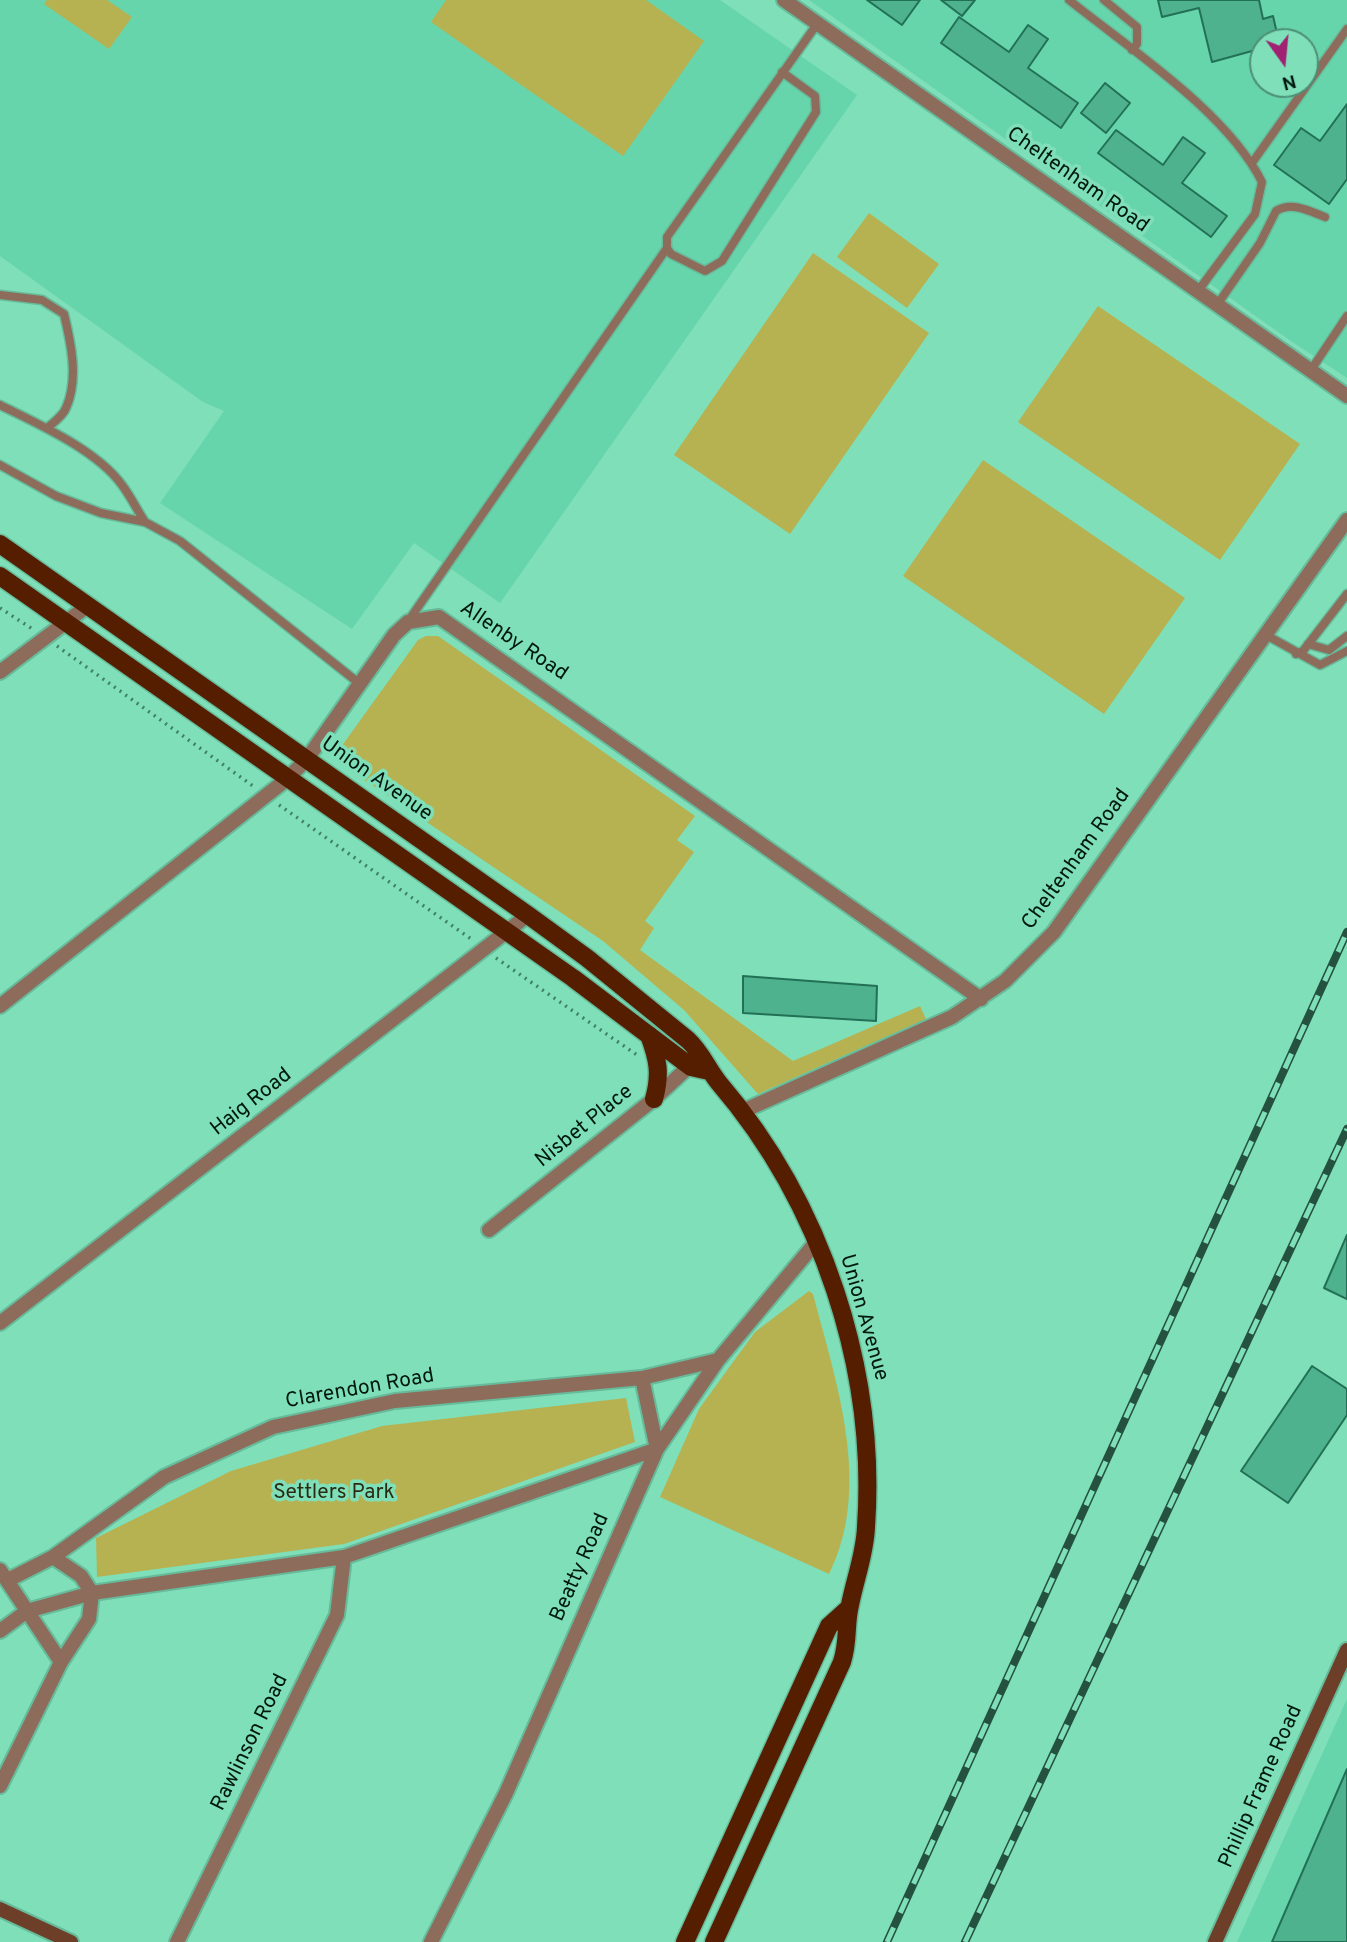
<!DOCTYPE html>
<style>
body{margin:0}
#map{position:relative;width:1347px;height:1942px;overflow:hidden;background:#7edfb9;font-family:Overpass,sans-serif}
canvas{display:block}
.north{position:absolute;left:1249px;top:28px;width:70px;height:70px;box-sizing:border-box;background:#7edfb9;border:2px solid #4c8f75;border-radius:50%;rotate:165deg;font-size:19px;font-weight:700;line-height:28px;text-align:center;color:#00180e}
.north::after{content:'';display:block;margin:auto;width:24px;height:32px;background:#a12273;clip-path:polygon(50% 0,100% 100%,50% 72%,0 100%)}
</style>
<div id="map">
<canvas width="1347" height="1942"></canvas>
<div class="north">N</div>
</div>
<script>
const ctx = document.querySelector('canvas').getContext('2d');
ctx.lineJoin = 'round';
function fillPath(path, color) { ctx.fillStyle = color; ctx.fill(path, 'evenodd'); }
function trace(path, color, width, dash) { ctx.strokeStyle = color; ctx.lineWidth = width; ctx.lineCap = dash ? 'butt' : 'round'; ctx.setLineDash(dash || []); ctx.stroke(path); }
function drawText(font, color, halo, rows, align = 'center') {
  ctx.font = font + ' Overpass,sans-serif'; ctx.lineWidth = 7; ctx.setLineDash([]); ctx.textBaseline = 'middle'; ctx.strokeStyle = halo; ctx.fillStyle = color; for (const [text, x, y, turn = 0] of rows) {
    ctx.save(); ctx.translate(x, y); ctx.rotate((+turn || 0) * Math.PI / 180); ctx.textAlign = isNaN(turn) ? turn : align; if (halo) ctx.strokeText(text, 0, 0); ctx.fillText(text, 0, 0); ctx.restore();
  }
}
const built = new Path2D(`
 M0,0H720L857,95L500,603L414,543L352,629L160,503L224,411L203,402L0,256Z
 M809,0H1347V378L1288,339ZM1263,42H1305V84H1263Z
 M1347,1699V1942H1237Z`);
const green = new Path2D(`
 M47,0H107L132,17L109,49L44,4Z
 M446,0H646L704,41L623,156L431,22Z
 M869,213L939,264L907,308L837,257Z
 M813,253L929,333L790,534L674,455Z
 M1098,306L1300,444L1220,560L1018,422Z
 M983,460L1185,598L1104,714L903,576Z
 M426,636H438L695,816L677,840L694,852L645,921L654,928L640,950L793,1061L920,1006L926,1019L758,1094L684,1010L603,941L348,769L341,747L418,640Z
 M809,1291L813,1294C836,1382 873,1487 829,1574L660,1497L699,1409L728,1369L755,1332Z
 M626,1398L635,1442L344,1544L97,1577L96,1538L231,1471L382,1426Z`);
const building = new Path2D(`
 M867,0H920L902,25Z
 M941,0H975L962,16Z
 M1158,0H1259L1263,19L1273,16L1279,42H1263V48L1212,62L1199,8L1162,17Z
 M959,17L1009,52L1028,25L1048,39L1028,68L1078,103L1061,128L941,43Z
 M1105,83L1130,103L1106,133L1081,113Z
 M1347,104V179L1329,204L1274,165L1301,128L1320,141Z
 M1116,130L1163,165L1183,137L1205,153L1182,183L1227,216L1211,237L1098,153Z
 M743,976L877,986L876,1021L743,1013Z
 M1347,1235V1299L1324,1288Z
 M1312,1366L1347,1389V1415L1288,1503L1241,1471Z
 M1347,1769V1942H1272Z`);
const path = new Path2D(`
 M0,608L34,630
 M57,646L253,786
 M279,805L474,941
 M496,958L637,1055`);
const lane = new Path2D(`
 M1069,0C1130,49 1227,112 1262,182L1255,214L1198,291
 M1104,0L1137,27V44L1132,50
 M1252,163L1347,29
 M667,248L671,254L705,271L722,261L816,112L815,96L782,72
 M0,295L42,300L64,314C71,343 79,379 66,408C63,416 53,423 47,428
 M1217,305L1260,243L1276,211C1292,201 1309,211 1325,217
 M1311,370L1347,316
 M0,405C38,424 97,450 122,485C131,497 137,510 145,522
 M0,465L56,496L101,513L145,522L180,541L360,684
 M409,620L667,248V237L817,24
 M1266,635L1320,665L1347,651
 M1308,644L1329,650L1347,636
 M1296,654L1303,651L1347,594`);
const street = new Path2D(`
 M784,0L1347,396
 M0,672L86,607
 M0,1006L287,779L307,759L394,635L408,622L439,617L981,999
 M743,1111L952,1017L1005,981L1054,932L1347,520
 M489,1230L654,1099L697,1059
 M0,1323L528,915
 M0,1570L61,1662
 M8,1580L53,1557L164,1477L273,1427L395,1401L642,1378L718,1360
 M0,1631L27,1611L92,1593L344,1557L657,1449L642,1378
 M0,1786L61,1662L89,1619L92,1593L81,1576L53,1557
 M177,1942L337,1615L344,1557
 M431,1942L506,1793L657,1449L718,1360L817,1241`);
const secondary = new Path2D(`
 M0,1909L71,1942
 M1215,1942L1347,1650`);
const primary = new Path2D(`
 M0,544L528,915L587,958L688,1040C702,1053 707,1068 719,1083C822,1203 877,1369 866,1527C865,1554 855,1579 850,1605C845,1625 849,1640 842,1662L714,1942
 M0,576L573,978L691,1067L709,1071
 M649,1035C658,1059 661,1074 654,1099
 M685,1942L829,1626L849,1608`);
const rail = new Path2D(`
 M887,1942L1347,932
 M965,1942L1347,1129`);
const streetNames = [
 ["Cheltenham Road",1077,181,35],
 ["Allenby Road",513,642,34],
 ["Union Avenue",376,780,35],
 ["Cheltenham Road",1077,860,-54],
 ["Haig Road",252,1103,-38],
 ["Nisbet Place",585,1127,-39],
 ["Union Avenue",863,1318,74],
 ["Clarendon Road",360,1390,-10],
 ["Beatty Road",581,1568,-66],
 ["Rawlinson Road",251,1743,-64],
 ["Phillip Frame Road",1262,1787,-66]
];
const parkNames = [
 ["Settlers Park",334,1494]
];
fillPath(built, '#67d5ac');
fillPath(green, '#b6b251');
fillPath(building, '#4fb28e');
trace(building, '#227056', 2);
trace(lane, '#67bb9a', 11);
trace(street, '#67bb9a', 18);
trace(secondary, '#67bb9a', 18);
trace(primary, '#67bb9a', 21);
trace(path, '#428068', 3.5, [2, 5]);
trace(lane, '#8d6c5c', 8);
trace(street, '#8d6c5c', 14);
trace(secondary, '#6d3f28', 14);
trace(primary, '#551e00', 18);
trace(rail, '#255240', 8);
trace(rail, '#7edfb9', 5, [16]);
drawText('21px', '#00180e', '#7edfb9', streetNames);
drawText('21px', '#2b2a13', '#7edfb9', parkNames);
</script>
